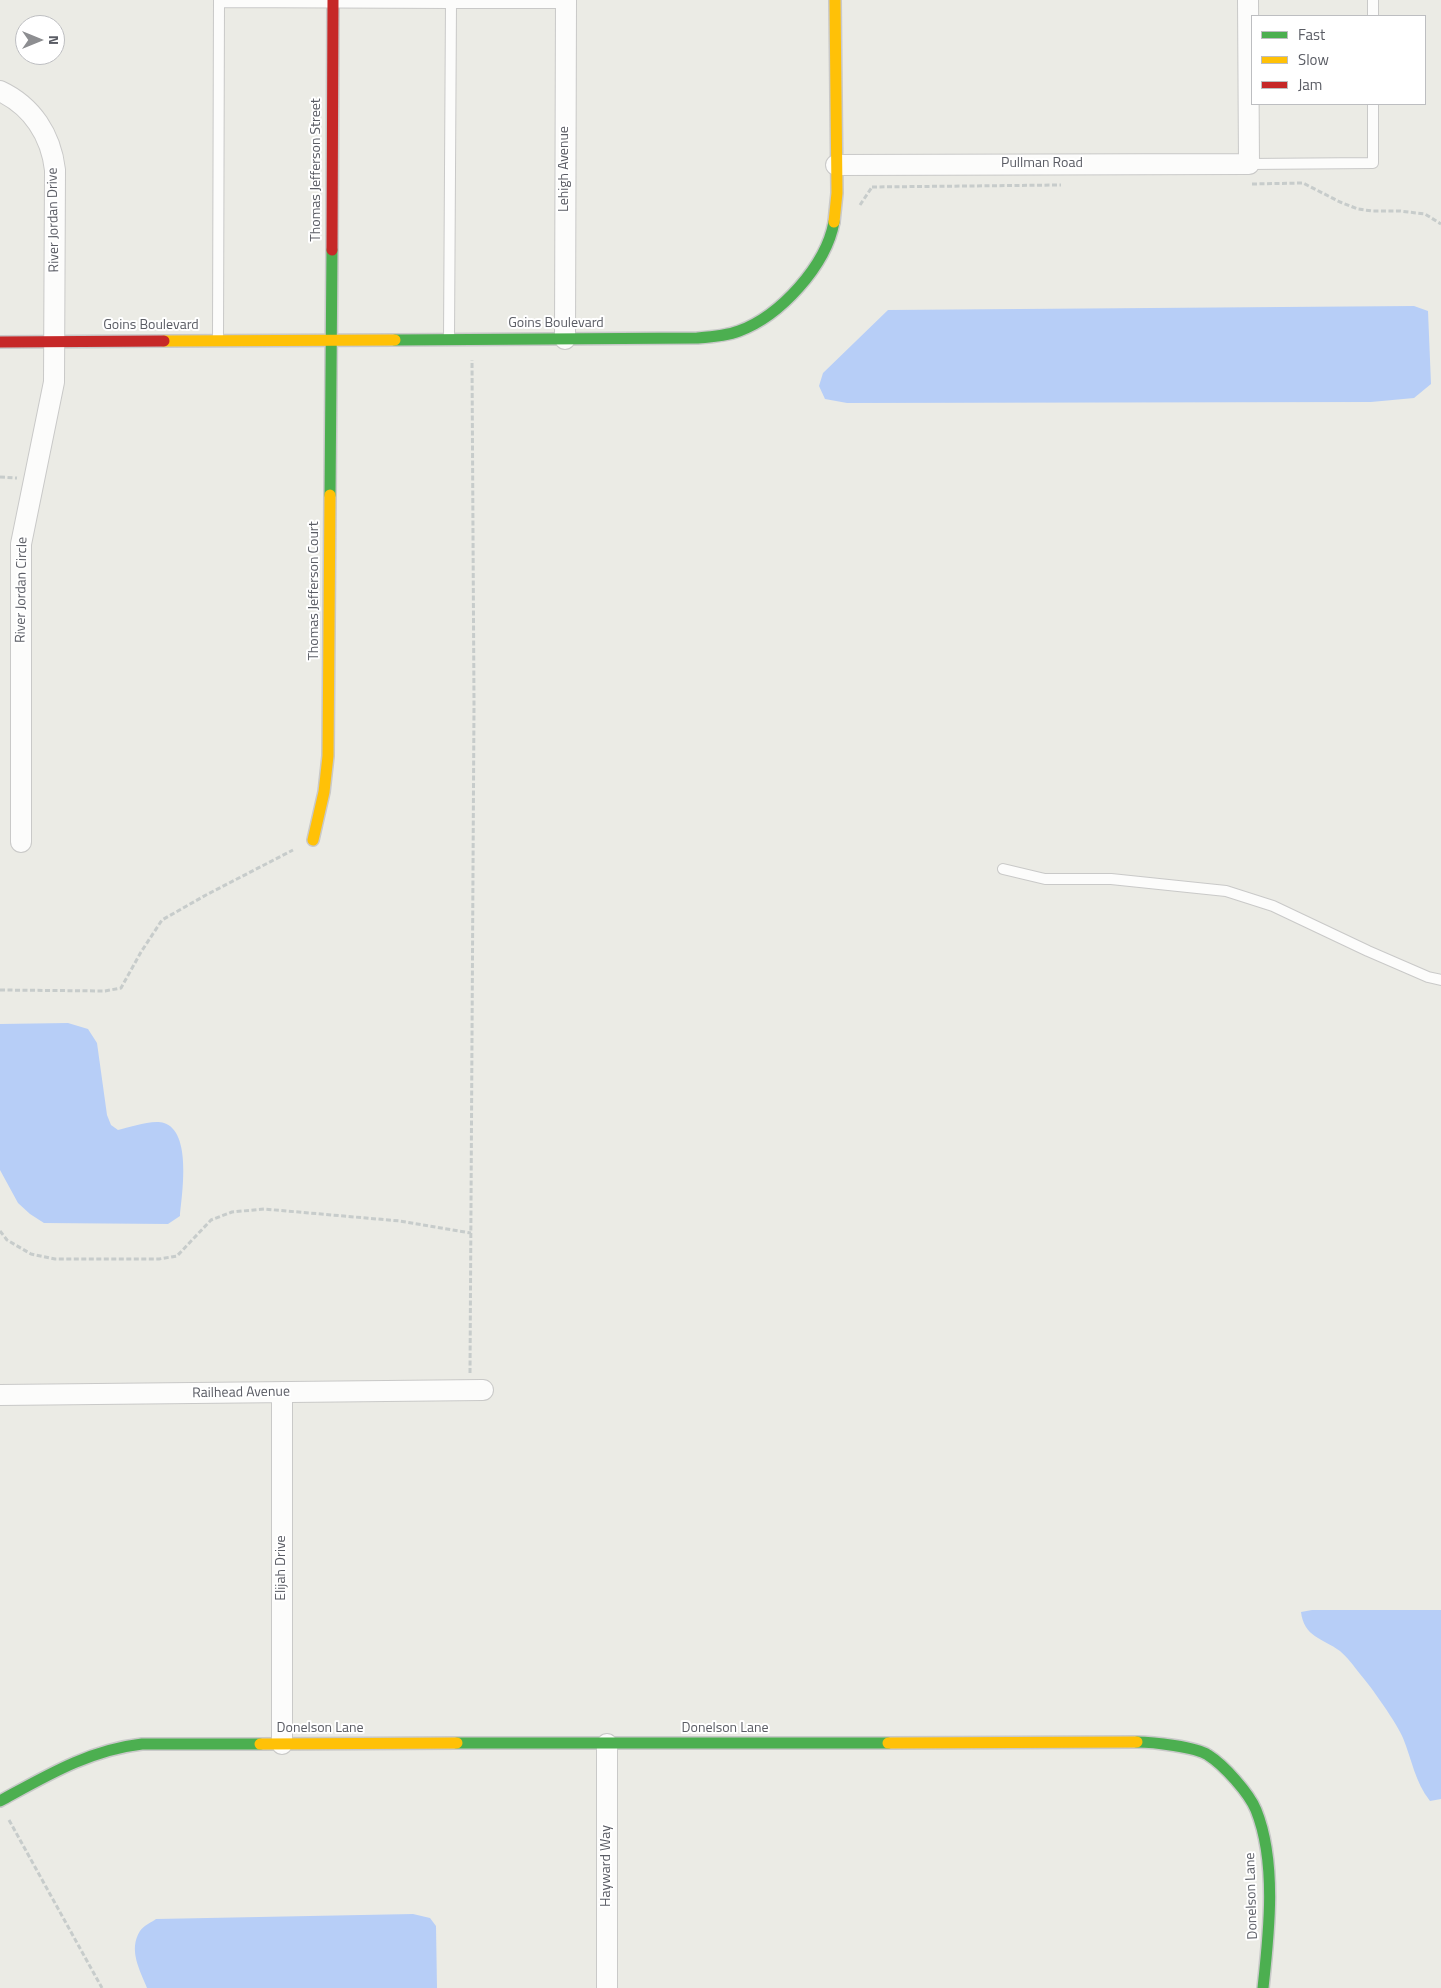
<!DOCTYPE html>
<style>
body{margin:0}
#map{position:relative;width:1441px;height:1988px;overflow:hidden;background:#ebebe5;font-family:"Titillium Web",sans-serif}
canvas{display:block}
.legend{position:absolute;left:1251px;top:15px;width:175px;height:90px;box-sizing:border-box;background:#fff;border:1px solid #bdbec1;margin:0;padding:6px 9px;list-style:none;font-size:15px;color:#5a5c64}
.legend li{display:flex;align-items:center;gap:10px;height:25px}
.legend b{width:25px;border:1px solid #bdbec1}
.north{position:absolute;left:15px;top:15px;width:50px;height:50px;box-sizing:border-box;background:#fff;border:1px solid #bdbec1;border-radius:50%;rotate:90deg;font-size:14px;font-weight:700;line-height:20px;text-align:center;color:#5a5c64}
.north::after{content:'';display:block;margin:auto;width:18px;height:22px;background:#8d8e91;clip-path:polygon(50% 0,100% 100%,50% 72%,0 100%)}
</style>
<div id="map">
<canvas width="1441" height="1988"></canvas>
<ul class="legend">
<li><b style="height:6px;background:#4caf50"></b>Fast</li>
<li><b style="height:6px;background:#ffc107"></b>Slow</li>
<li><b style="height:6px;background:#c62828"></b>Jam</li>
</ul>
<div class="north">N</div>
</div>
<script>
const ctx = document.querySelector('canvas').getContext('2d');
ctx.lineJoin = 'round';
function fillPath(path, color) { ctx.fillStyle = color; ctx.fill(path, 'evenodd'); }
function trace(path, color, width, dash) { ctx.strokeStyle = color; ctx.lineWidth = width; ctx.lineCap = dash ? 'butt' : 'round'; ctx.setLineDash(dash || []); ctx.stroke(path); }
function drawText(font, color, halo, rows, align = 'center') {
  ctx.font = font + ' "Titillium Web",sans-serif'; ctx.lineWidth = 4; ctx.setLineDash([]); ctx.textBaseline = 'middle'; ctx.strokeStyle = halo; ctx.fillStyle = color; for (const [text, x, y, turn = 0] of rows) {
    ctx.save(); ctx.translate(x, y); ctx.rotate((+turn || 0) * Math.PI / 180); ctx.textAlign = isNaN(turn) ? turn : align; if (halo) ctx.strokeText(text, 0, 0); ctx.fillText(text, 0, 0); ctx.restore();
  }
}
const water = new Path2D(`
 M1414,306L1428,311L1431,384L1414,398L1371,402L847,403L825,399L819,386L823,373L888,310Z
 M68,1023L88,1029L97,1043L107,1115L111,1125L118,1130C130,1127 153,1119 164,1123C192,1132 182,1194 180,1216L168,1224L44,1223L30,1214L18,1203L0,1170V1024Z
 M1312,1610H1441V1799L1430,1801C1415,1782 1412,1760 1403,1738C1398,1725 1370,1685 1360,1674C1354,1666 1347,1657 1340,1651C1322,1638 1304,1637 1301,1612Z
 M413,1914L430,1918L436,1926L437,1988H147C140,1970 128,1950 140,1931C143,1926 152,1922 156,1919Z`);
const path = new Path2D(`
 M1252,184L1303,183L1340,202L1358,209L1372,211H1400L1425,214L1441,224
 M872,187L1061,185
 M860,205L872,187
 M0,477L17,478
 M0,990L105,991L121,988L141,952L162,920L206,895L293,850
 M0,1231L7,1240L31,1254L55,1259H159L177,1256L211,1220L232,1212L264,1209L400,1221L471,1233
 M470,1373L474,704L472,360
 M9,1820L102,1988`);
const lane = new Path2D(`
 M451,0V3H566
 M1373,0V16
 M219,2L451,3L449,338
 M1249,164L1373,163V104
 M218,339L219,0
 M1003,869L1045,879H1111L1226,891L1273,906L1368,951L1428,977L1441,980`);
const street = new Path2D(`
 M0,91C32,106 51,135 55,170L54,382L21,544V842
 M836,165L1249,164L1248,0
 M565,339L566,0
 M0,1395L483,1390
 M282,1744V1392
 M607,1988V1744`);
const fast = new Path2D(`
 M395,340L697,338C711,337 726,336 739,331C780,316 826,266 834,222
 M330,495L332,250
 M1137,1742C1153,1742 1196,1747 1208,1755C1224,1765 1249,1793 1256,1810C1277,1862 1269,1933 1263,1988
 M457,1743H888
 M0,1801C46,1776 89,1750 142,1744H260`);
const slow = new Path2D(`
 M834,222L837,193L835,0
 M164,341L395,340
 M313,840L324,792L328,756L330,495
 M888,1743L1137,1742
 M260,1744L457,1743`);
const jam = new Path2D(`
 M332,250L333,0
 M0,342L164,341`);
const streetNames = [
 ["Pullman Road",1042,164],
 ["Lehigh Avenue",565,169,-90],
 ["Thomas Jefferson Street",317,170,-90],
 ["River Jordan Drive",54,220,-91],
 ["Goins Boulevard",556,324],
 ["Goins Boulevard",151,326],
 ["River Jordan Circle",22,590,-89],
 ["Thomas Jefferson Court",315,591,-90],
 ["Railhead Avenue",241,1393,-1],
 ["Elijah Drive",282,1568,-90],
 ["Donelson Lane",320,1729],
 ["Donelson Lane",725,1729],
 ["Hayward Way",607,1866,-90],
 ["Donelson Lane",1252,1896,-92]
];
fillPath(water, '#b7cef7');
trace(lane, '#c9c9c8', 12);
trace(street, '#c9c9c8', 22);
trace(fast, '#c9c9c9', 14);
trace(slow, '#c9c9c9', 14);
trace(jam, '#c9c9c9', 14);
trace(path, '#c7cccb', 3, [5, 2.5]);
trace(lane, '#fcfcfb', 10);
trace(street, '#fcfcfb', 20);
trace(fast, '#4caf50', 11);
trace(slow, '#ffc107', 11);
trace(jam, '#c62828', 11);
drawText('14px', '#5a5c64', '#fff', streetNames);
</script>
